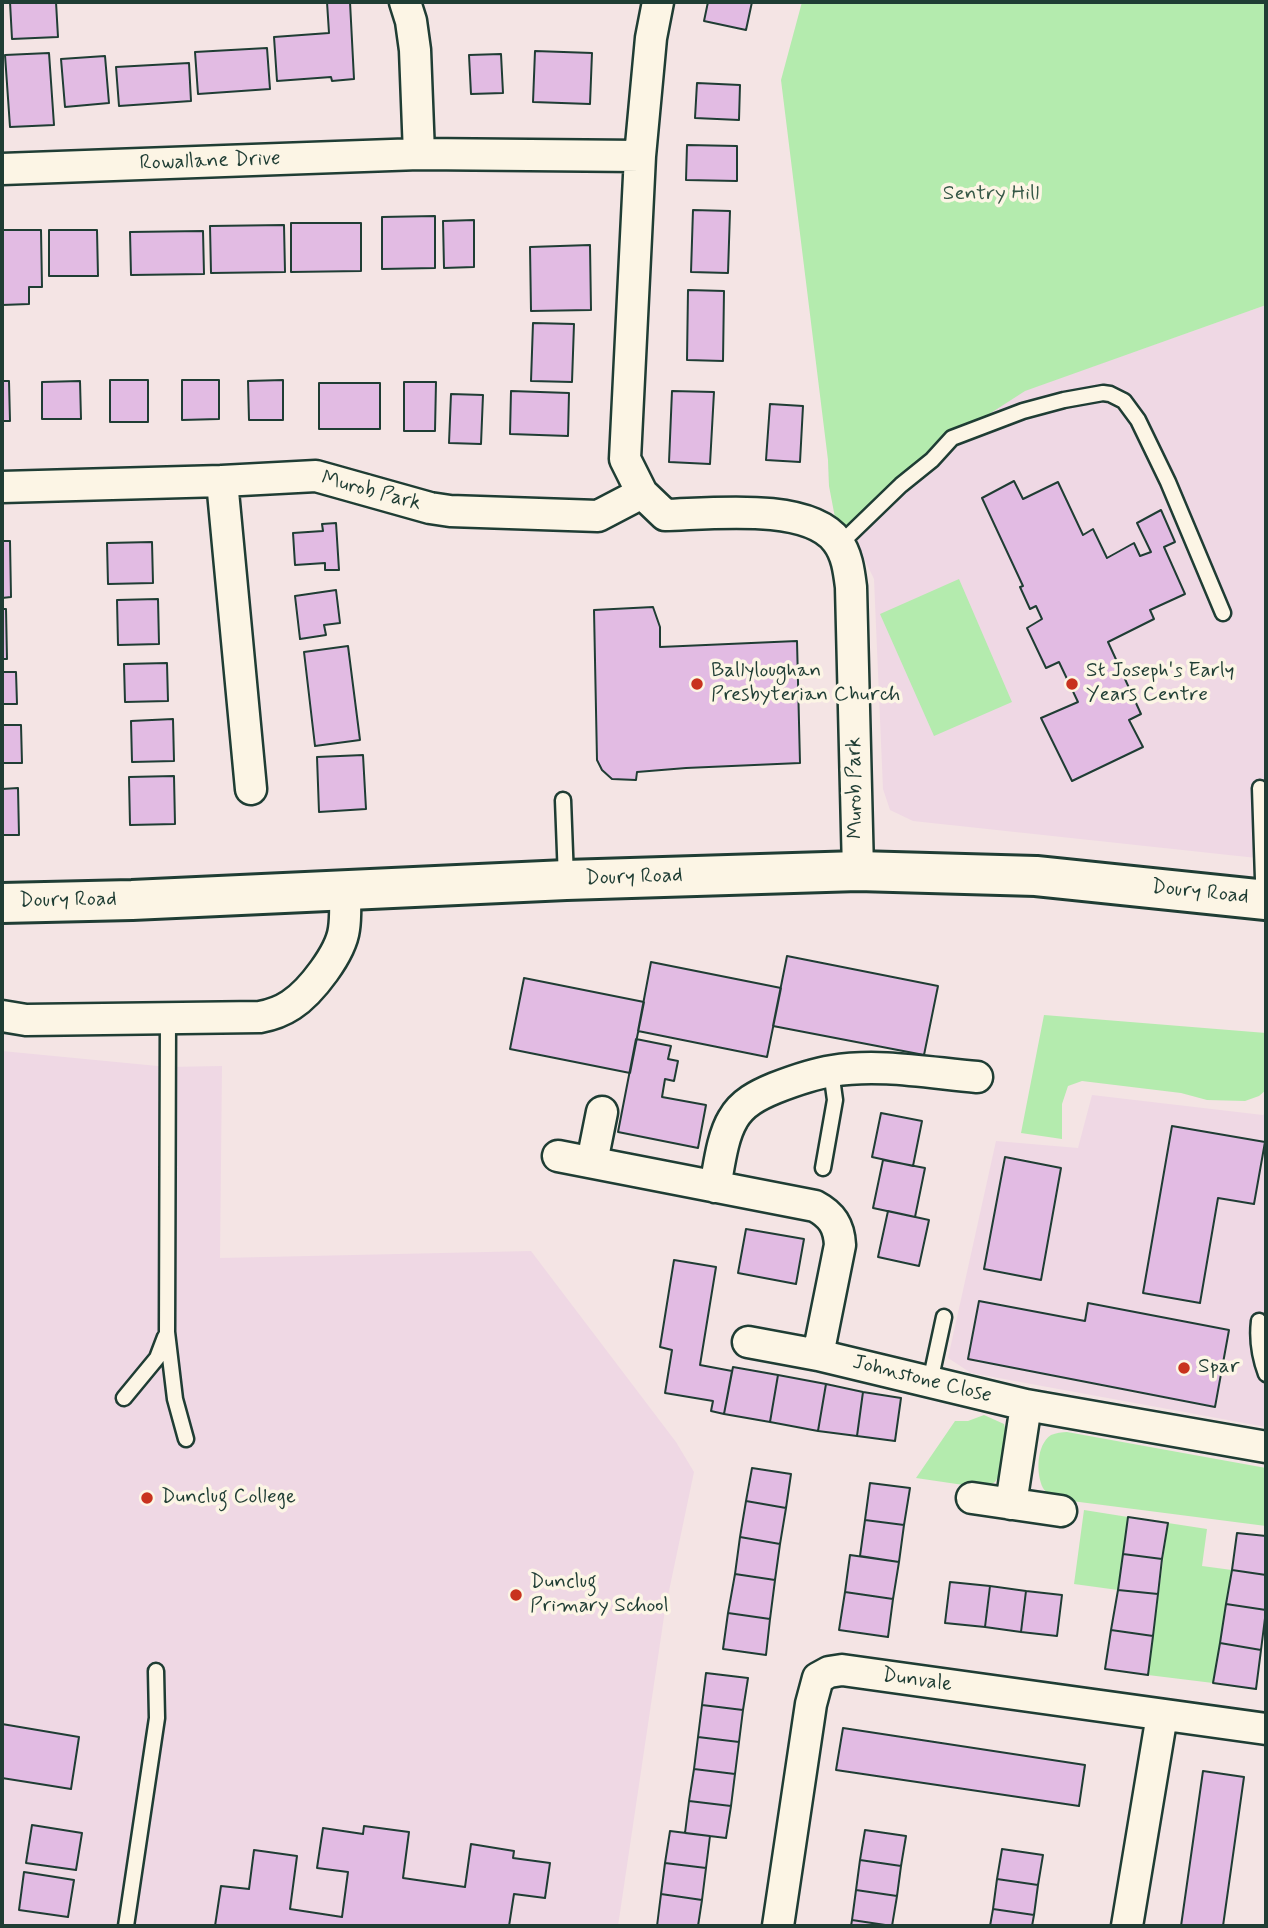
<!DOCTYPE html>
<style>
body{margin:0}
#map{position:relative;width:1268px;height:1928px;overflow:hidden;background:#f4e4e4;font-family:Mynerve,sans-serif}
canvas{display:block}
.frame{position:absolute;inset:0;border:4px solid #1f3d34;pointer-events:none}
</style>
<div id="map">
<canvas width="1268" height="1928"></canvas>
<div class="frame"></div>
</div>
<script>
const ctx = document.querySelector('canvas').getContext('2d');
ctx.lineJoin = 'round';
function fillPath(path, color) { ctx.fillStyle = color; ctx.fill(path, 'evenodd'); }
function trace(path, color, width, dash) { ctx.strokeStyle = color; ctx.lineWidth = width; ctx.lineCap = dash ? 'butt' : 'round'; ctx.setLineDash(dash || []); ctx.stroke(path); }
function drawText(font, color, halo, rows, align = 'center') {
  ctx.font = font + ' Mynerve,sans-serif'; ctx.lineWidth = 7; ctx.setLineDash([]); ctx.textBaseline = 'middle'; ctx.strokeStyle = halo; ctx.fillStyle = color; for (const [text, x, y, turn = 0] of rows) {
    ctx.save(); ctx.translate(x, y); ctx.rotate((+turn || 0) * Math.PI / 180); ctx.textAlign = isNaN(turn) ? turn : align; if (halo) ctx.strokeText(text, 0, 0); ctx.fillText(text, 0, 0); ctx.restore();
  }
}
const built = new Path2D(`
 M1266,305V859L913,821L890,810L883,789L874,579L829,486L828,460Z
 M2,1051L168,1067L222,1066L220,1258L531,1251L676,1442L694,1472L665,1610L618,1926H2Z
 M1092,1095L1263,1115L1266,1112V1427L971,1373L948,1358L996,1141L1078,1148Z`);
const green = new Path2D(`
 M802,2H1266V305L1025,391L952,438L840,544L829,486L828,460L781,80Z
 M959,579L1012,702L934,736L880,614Z
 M1044,1015L1266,1033V1090L1259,1096L1245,1101L1207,1100L1181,1093L1082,1081L1068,1086L1062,1104V1139L1021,1133Z
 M984,1415L1004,1424L1008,1439L1003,1470L995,1482L984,1488L916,1478L955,1421H968Z
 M1067,1432L1266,1468V1526L1056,1499C1051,1495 1046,1493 1043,1488C1036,1474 1036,1445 1051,1435C1056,1433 1062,1432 1067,1432Z
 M1084,1510L1128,1517L1118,1590L1074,1584Z
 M1168,1523L1207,1529L1202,1566L1232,1570L1213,1683L1148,1675Z`);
const building = new Path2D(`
 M10,2H56L58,37L12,39Z
 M327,2H350L354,79L332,81L331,77L277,81L274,37L329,33Z
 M708,2H752L746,30L704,21Z
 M267,48L270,89L198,94L195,52Z
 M535,51L592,53L590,104L533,102Z
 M49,53L54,125L10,127L5,55Z
 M501,54L503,93L471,94L469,55Z
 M105,56L109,103L65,107L61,59Z
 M189,63L191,101L119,106L116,67Z
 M697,83L740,85L739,120L695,118Z
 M687,145L737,146V181L686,180Z
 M693,210L730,211L728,273L691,272Z
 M435,216V268L382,269V217Z
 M474,220V267L444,268L443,221Z
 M291,223H361V271L291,272Z
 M284,225L285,272L211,273L210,226Z
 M2,230H41L42,287H29V304L2,305Z
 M49,230H97L98,276H49Z
 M203,231L204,274L131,275L130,232Z
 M590,245L591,310L531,311L530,247Z
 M688,290L724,291L723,361L687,360Z
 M533,323L574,324L572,382L531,381Z
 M110,380H148V422H110Z
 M182,380H219V419L182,420Z
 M283,380V420H249L248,381Z
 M2,381H9L10,421H2Z
 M80,381L81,419H42V382Z
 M404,382H436L435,431H404Z
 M319,383H380V429H319Z
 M511,391L569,393L568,436L510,434Z
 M672,391L714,392L710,464L669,462Z
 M451,394L483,395L481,444L449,443Z
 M770,404L803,406L800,462L766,460Z
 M1014,481L1023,499L1058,482L1083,535L1093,529L1107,558L1134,543L1140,556L1151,552L1137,523L1161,510L1175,542L1164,547L1185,594L1150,610L1154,619L1108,642L1141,714L1129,720L1143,747L1072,781L1041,718L1078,702L1059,662L1046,668L1027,628L1042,619L1036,606L1030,609L1020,587L1023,586L982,498Z
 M336,523L339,570H325V563L295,565L293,533L323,531L322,524Z
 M2,541H10L11,597L2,598Z
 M152,542L153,583L108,584L107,543Z
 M336,590L340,623L324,625L326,635L300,639L295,596Z
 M158,599L159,644L118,645L117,600Z
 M653,607L660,627V647L797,641L800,763L686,768L637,772L636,780L612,779L602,770L597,760L594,610Z
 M2,609H6L7,659H2Z
 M348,646L360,740L315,746L304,652Z
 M167,663L168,701L125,702L124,664Z
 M2,672H16L17,704H2Z
 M173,719L174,761L132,762L131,721Z
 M2,725H21L22,763H2Z
 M363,755L366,809L319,812L317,757Z
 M174,776L175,824L130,825L129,777Z
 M18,788L19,835H2V789Z
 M787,956L938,986L924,1055L773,1026Z
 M651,962L781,988L767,1057L638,1031Z
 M524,978L644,1002L630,1073L510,1049Z
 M636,1039L671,1046L668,1059L678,1061L674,1081L665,1079L662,1097L706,1105L698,1148L618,1132Z
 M881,1113L922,1121L913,1166L872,1157Z
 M1172,1126L1265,1142L1254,1204L1218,1198L1200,1303L1143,1293Z
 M1005,1157L1061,1168L1041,1280L984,1269Z
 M883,1160L925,1168L915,1217L873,1208Z
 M888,1211L929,1220L919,1266L878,1257Z
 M746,1229L804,1239L796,1284L738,1273Z
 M674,1260L716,1267L700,1365L732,1371L724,1414L711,1411L713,1401L665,1393L672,1350L660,1347Z
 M979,1301L1085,1321L1088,1303L1229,1330L1215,1407L968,1359Z
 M733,1367L778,1375L770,1422L724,1414Z
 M778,1375L826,1384L818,1431L770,1422Z
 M826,1384L863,1392L857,1436L818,1431Z
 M863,1392L901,1398L895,1441L857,1436Z
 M752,1468L791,1474L786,1508L746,1501Z
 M870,1483L910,1488L904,1525L865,1520Z
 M746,1501L786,1508L780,1544L740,1537Z
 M1128,1517L1168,1523L1162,1559L1123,1554Z
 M865,1520L904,1525L899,1562L860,1556Z
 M1237,1533L1266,1536V1575L1232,1570Z
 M740,1537L780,1544L775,1580L735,1574Z
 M1123,1554L1162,1559L1158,1594L1118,1590Z
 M850,1555L899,1562L893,1599L845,1592Z
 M1232,1570L1266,1575V1610L1226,1604Z
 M735,1574L775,1580L770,1619L728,1613Z
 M950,1582L990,1586L985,1627L945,1623Z
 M990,1586L1026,1591L1021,1632L985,1627Z
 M1118,1590L1158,1594L1153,1636L1111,1630Z
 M1026,1591L1062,1595L1057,1636L1021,1632Z
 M845,1592L893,1599L888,1637L839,1630Z
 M1226,1604L1266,1610L1261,1650L1220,1643Z
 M728,1613L770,1619L766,1655L723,1649Z
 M1111,1630L1153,1636L1148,1675L1105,1669Z
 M1220,1643L1261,1650L1256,1689L1213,1683Z
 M706,1673L748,1678L743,1710L702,1705Z
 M702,1705L743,1710L739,1742L698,1737Z
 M2,1724L79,1737L71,1789L2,1778Z
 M843,1728L1085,1765L1079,1806L836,1770Z
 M698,1737L739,1742L735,1774L694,1769Z
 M694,1769L735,1774L731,1806L689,1801Z
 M1203,1771L1244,1777L1223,1926H1181Z
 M689,1801L731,1806L726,1838L685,1833Z
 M32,1825L82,1833L76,1870L26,1863Z
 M364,1826L409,1832L403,1878L465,1887L471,1844L514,1851L513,1858L550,1863L545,1898L514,1894L509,1926H215L221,1886L249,1889L254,1850L297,1856L290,1909L342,1917L348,1872L317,1868L323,1828L363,1834Z
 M865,1830L906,1836L901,1866L860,1860Z
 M670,1831L710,1836L706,1868L665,1863Z
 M1002,1849L1043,1855L1038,1885L997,1879Z
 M860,1860L901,1866L897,1896L856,1890Z
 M665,1863L706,1868L702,1900L661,1894Z
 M24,1872L74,1880L68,1917L19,1910Z
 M997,1879L1038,1885L1034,1915L993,1909Z
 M856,1890L897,1896L892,1926L852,1920Z
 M661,1894L702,1900L698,1926H657Z
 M993,1909L1034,1915L1032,1926H990Z
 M852,1920L892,1926H851Z`);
const lane = new Path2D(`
 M840,544L901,485L932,460L952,438L1023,411L1064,400L1103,393L1110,394L1124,401L1138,420L1168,482L1223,613
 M1260,788L1263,879L1261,899
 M563,800L566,879
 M168,1018L167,1332L175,1399L186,1439
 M823,1168L835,1100L831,1071
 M1259,1321C1257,1338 1260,1358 1266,1374
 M930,1382L944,1317
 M124,1398L157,1358L165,1337
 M126,1926L157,1718L156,1671`);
const street = new Path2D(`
 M405,2L411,21L415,50L419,154
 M658,2L651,38L640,156L625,459L642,493L665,515C710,514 808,502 837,541C847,554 849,571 851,587L858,871
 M2,169L419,154L640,156
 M222,481L251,789
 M2,487L222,481L316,476L430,508L450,511L598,516L642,493
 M2,1016L26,1020L260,1017C271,1015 282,1011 291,1005C311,992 341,953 344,929C346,916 345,903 345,890
 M558,1156L815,1206C832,1215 839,1226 840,1245L818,1355L1026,1405
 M592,1162L602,1112
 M715,1187C719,1167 722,1137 733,1119C742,1103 758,1095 775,1088C793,1081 812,1074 832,1071C879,1063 930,1073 977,1077
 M748,1342L818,1355
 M972,1498L1061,1511
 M1011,1504L1026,1405L1266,1447
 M778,1926L811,1704L818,1678L829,1672L842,1670L1266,1729
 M1127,1926L1162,1715`);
const secondary = new Path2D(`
 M2,903L132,900L566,880L858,871L1036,876L1266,900`);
const markers = [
 [697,684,7,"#c8321e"],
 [1072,684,7,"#c8321e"],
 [1184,1368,7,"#c8321e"],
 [147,1498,7,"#c8321e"],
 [516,1595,7,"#c8321e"]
];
const streetNames = [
 ["Rowallane Drive",210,162,-2],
 ["Murob Park",371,492,15],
 ["Murob Park",856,788,-91],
 ["Doury Road",634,878,-2],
 ["Doury Road",1200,893,6],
 ["Doury Road",68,901,-1],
 ["Johnstone Close",922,1380,14],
 ["Dunvale",917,1681,8]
];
const parkNames = [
 ["Sentry Hill",991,195]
];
const poiNames = [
 ["Ballyloughan",711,672],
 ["Presbyterian Church",711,696],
 ["St Joseph's Early",1086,672],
 ["Years Centre",1086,696],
 ["Spar",1198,1368],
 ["Dunclug College",161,1498],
 ["Dunclug",530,1583],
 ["Primary School",530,1607]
];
fillPath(built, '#efd8e4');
fillPath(green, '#b4ebae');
fillPath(building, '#e2bbe3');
trace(building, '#1f3d34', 2);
trace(lane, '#1f3d34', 19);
trace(street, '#1f3d34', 35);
trace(secondary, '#1f3d34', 44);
trace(lane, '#fcf5e5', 14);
trace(street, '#fcf5e5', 30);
trace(secondary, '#fcf5e5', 38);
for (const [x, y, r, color] of markers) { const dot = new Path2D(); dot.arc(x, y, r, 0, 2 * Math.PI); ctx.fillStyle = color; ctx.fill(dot); trace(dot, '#fcf5e5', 2.5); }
drawText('21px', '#1f3d34', '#fcf5e5', streetNames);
drawText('21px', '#355746', '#fcf5e5', parkNames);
drawText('21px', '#1f3d34', '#fcf5e5', poiNames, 'left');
</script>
